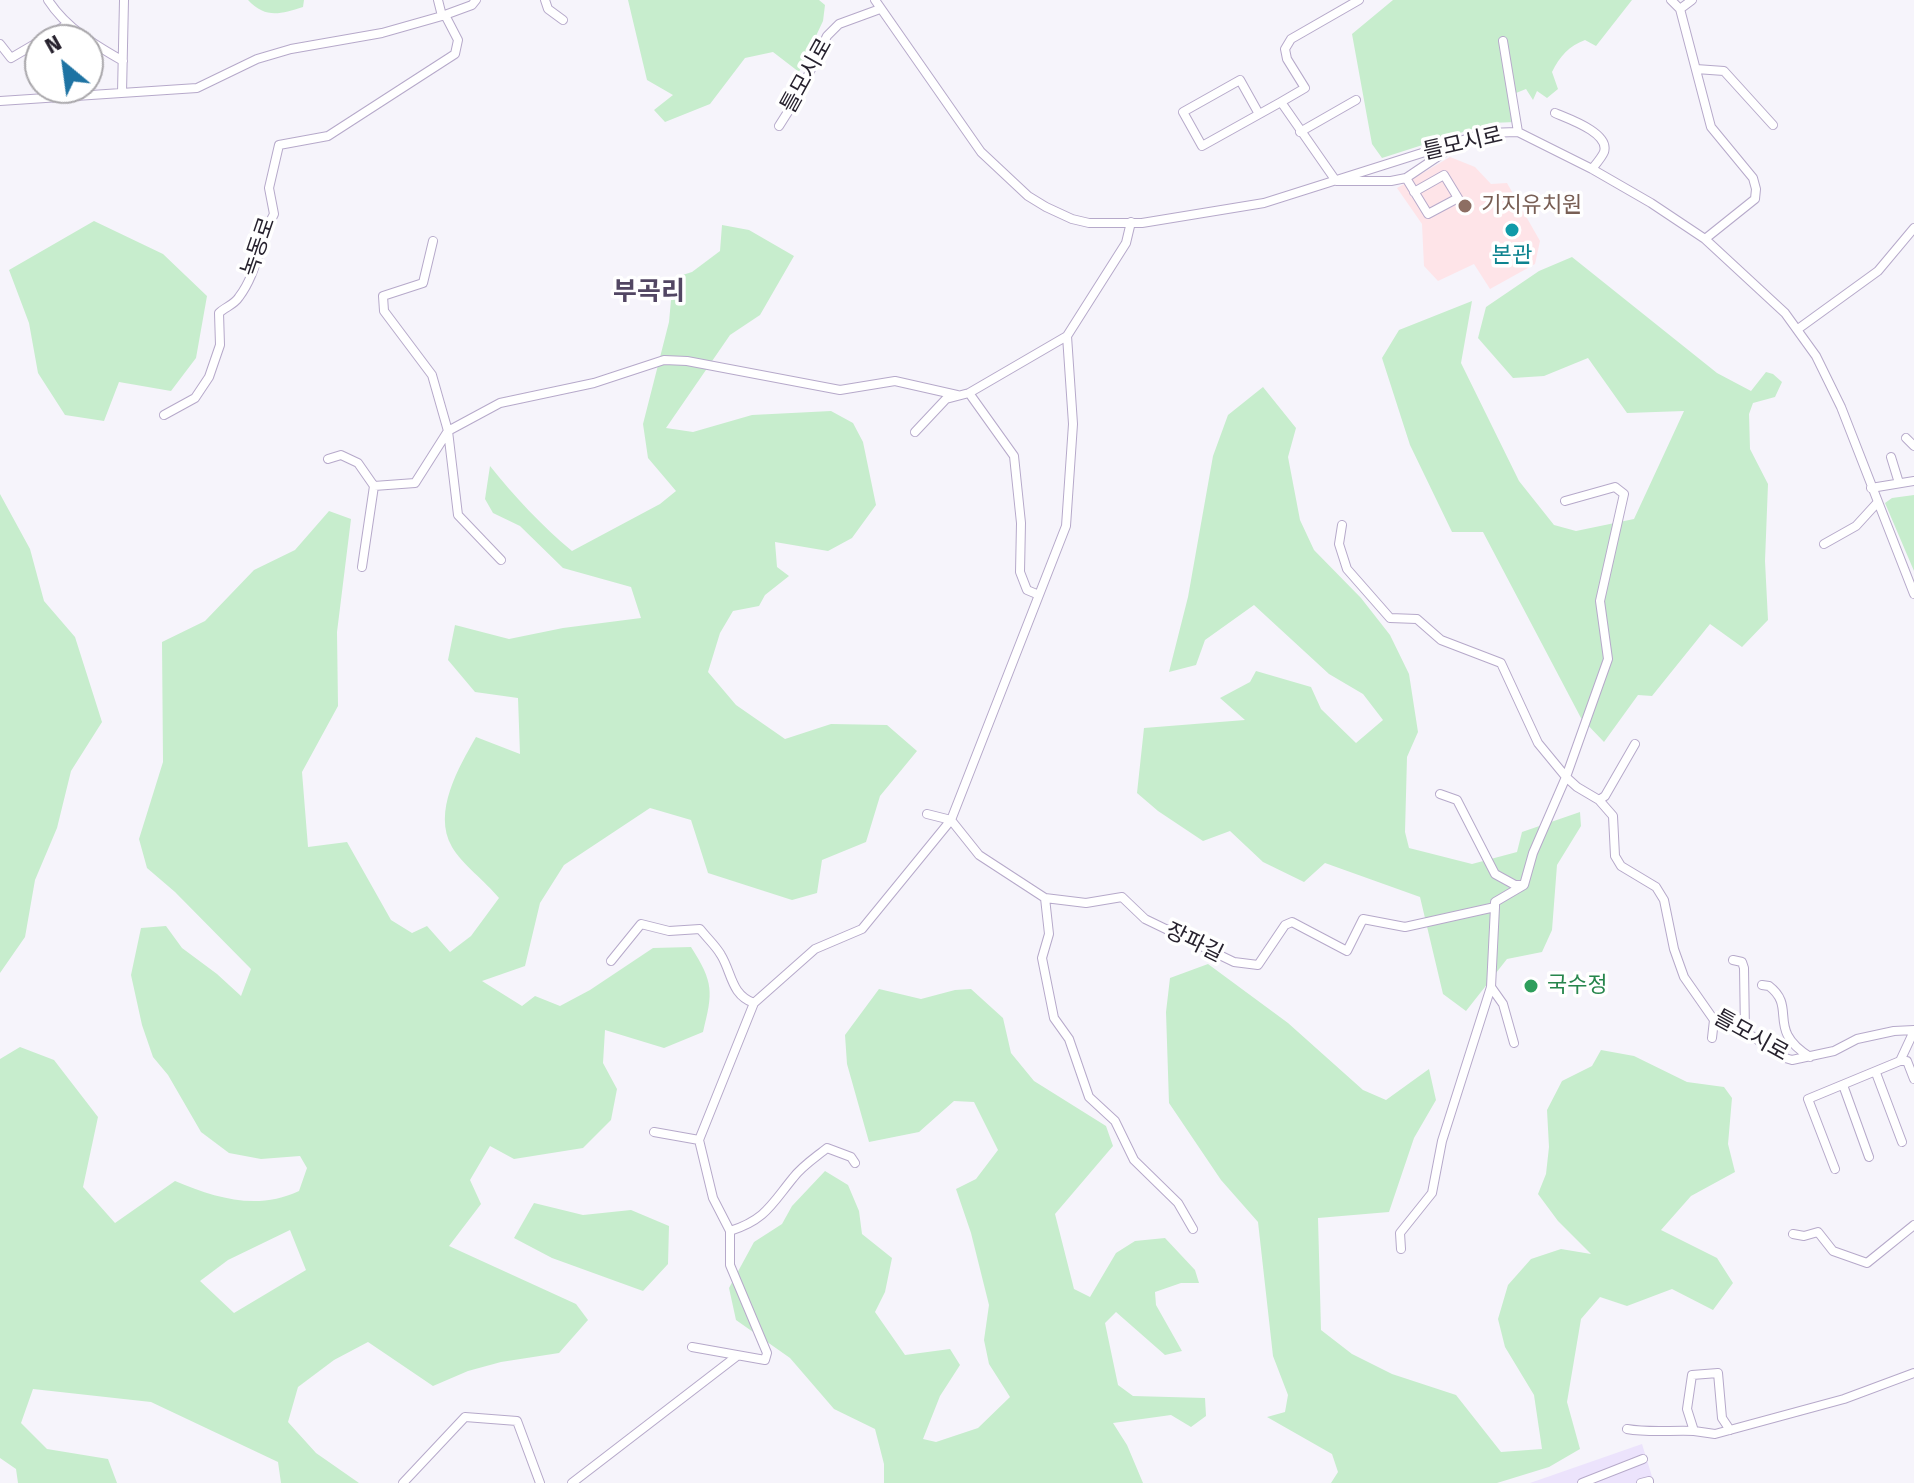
<!DOCTYPE html>
<meta charset="utf-8">
<style>
body{margin:0}
#map{position:relative;width:1914px;height:1483px;overflow:hidden;background:#f6f4fb;font-family:"Fira Sans",sans-serif}
canvas{display:block}
.north{position:absolute;left:24px;top:24px;width:80px;height:80px;box-sizing:border-box;background:#fff;border:2px solid #a9a7ab;border-radius:50%;rotate:331deg;font-size:22px;font-weight:700;line-height:32px;text-align:center;color:#27222e}
.north::after{content:'';display:block;margin:auto;width:28px;height:36px;background:#1e73a3;clip-path:polygon(50% 0,100% 100%,50% 72%,0 100%)}
</style>
<div id="map">
<canvas width="1914" height="1483"></canvas>
<div class="north">N</div>
</div>
<script>
const ctx = document.querySelector('canvas').getContext('2d');
ctx.lineJoin = 'round';
function fillPath(path, color) { ctx.fillStyle = color; ctx.fill(path, 'evenodd'); }
function trace(path, color, width, dash) { ctx.strokeStyle = color; ctx.lineWidth = width; ctx.lineCap = dash ? 'butt' : 'round'; ctx.setLineDash(dash || []); ctx.stroke(path); }
function drawText(font, color, halo, rows, align = 'center') {
  ctx.font = font + ' "Fira Sans","Noto Sans KR",sans-serif'; ctx.lineWidth = 7; ctx.setLineDash([]); ctx.textBaseline = 'middle'; ctx.strokeStyle = halo; ctx.fillStyle = color; for (const [text, x, y, turn = 0] of rows) {
    ctx.save(); ctx.translate(x, y); ctx.rotate((+turn || 0) * Math.PI / 180); ctx.textAlign = isNaN(turn) ? turn : align; if (halo) ctx.strokeText(text, 0, 0); ctx.fillText(text, 0, 0); ctx.restore();
  }
}
const built = new Path2D(`
 M1642,1444L1654,1483H1530Z`);
const education = new Path2D(`
 M1450,157L1475,167L1491,184L1507,183L1540,241L1535,264L1490,289L1474,264L1438,281L1424,266L1422,224L1397,188Z`);
const green = new Path2D(`
 M248,0H304L303,7C280,14 266,19 248,0Z
 M628,0H819L825,5L823,21L799,72L773,52L745,58L710,104L665,122L654,110L673,95L647,80Z
 M1393,0H1632L1596,46L1585,40C1569,46 1560,56 1552,72L1558,89L1547,98L1537,91L1533,100L1526,89L1511,95L1515,122L1491,123L1382,158L1372,144L1352,34Z
 M94,221L163,254L207,296L196,358L171,391L119,382L104,421L65,415L38,373L29,323L9,270Z
 M722,225L749,230L794,256L760,315L730,335L666,428L693,432L752,415L831,411L853,423L863,442L876,505L852,538L828,551L775,542L777,567L789,576L765,595L759,606L733,611L720,633L708,672L736,705L785,739L831,724L887,725L917,751L880,796L866,842L822,860L817,893L792,900L708,873L691,820L650,808L564,865L540,903L525,966L482,981L522,1006L535,996L560,1006L590,990L653,948L691,947C714,983 713,992 703,1032L664,1048L605,1030L603,1063L617,1089L611,1120L583,1148L514,1159L490,1146L470,1180L481,1204L449,1246L576,1304L588,1320L559,1353L501,1362L468,1371L433,1386L368,1342L334,1360L298,1387L288,1422L316,1453L359,1483H281L278,1462L151,1402L33,1389L21,1423L47,1449L108,1459L117,1483H18L16,1469L0,1458V1059L20,1047L54,1060L98,1117L83,1187L115,1223L175,1181C216,1198 257,1211 299,1191L307,1168L300,1156L261,1159L229,1153L201,1132L168,1075L153,1057L142,1025L131,975L141,928L166,926L182,948L217,974L241,996L251,969L175,892L147,868L139,839L163,762L162,642L205,621L254,570L295,550L329,511L351,519L337,632L338,706L302,772L308,847L347,842L391,920L412,933L427,926L450,952L471,936L499,898C486,882 462,864 452,847C432,812 459,767 476,737L520,754L518,698L475,692L448,660L455,625L509,639L563,628L641,618L631,587L563,568L520,526L493,513L485,499L490,466C514,496 542,526 572,551L660,504L676,491L648,458L643,424L669,322L673,278L692,272L720,251ZM290,1230L306,1270L234,1313L200,1281L228,1260Z
 M1572,257L1717,373L1751,391L1766,372L1773,374L1782,382L1775,397L1753,403L1749,414L1750,449L1768,484L1765,561L1768,620L1742,647L1710,624L1652,696L1638,695L1604,742L1581,718L1483,532H1452L1410,445L1382,358L1399,330L1472,301L1461,363L1519,481L1554,525L1576,531L1634,519L1684,411L1627,413L1588,358L1544,376L1513,378L1478,338L1486,307L1539,271Z
 M1263,387L1296,428L1288,457L1300,520L1314,550L1361,598L1390,635L1409,674L1418,732L1407,757L1405,832L1409,848L1472,864L1517,852L1522,832L1580,812L1581,826L1557,865L1552,930L1542,952L1507,959L1466,1011L1443,994L1420,897L1325,863L1304,882L1263,862L1230,831L1203,841L1158,811L1137,793L1144,728L1245,720L1220,698L1250,682L1256,671L1311,687L1321,709L1356,743L1383,720L1363,694L1329,674L1254,605L1205,640L1196,665L1169,672L1188,597L1213,456L1228,415Z
 M0,494L30,549L44,601L75,637L102,722L71,771L57,828L35,880L25,937L0,973Z
 M1914,495V571L1885,503L1892,498Z
 M1208,964L1288,1023L1363,1090L1386,1100L1429,1069L1436,1100L1414,1138L1389,1212L1318,1218L1321,1330L1352,1354L1392,1374L1456,1395L1501,1452L1542,1449L1534,1395L1505,1347L1498,1319L1508,1285L1531,1259L1561,1249L1591,1254L1558,1221L1538,1194L1546,1174L1549,1147L1547,1110L1562,1081L1592,1066L1601,1050L1634,1056L1687,1082L1724,1087L1732,1098L1728,1144L1735,1172L1691,1196L1661,1230L1717,1258L1733,1283L1713,1310L1672,1289L1627,1306L1600,1297L1581,1319L1567,1402L1580,1449L1549,1467L1497,1483H1331L1338,1472L1332,1454L1267,1417L1285,1412L1288,1395L1273,1356L1258,1222L1221,1180L1169,1103L1166,1012L1170,978Z
 M879,989L921,999L955,990L971,989L1003,1018L1011,1053L1034,1081L1106,1126L1113,1146L1055,1214L1074,1289L1090,1297L1116,1253L1135,1241L1165,1238L1195,1270L1199,1283H1181L1155,1292L1156,1305L1182,1351L1165,1355L1116,1312L1105,1323L1118,1385L1133,1396L1205,1398L1206,1416L1191,1427L1171,1415L1113,1423L1127,1445L1143,1483H884V1464L875,1429L834,1409L790,1358L736,1320L729,1288L754,1242L782,1224L792,1206L825,1171L848,1185L859,1211L862,1234L892,1258L885,1292L875,1312L905,1355L950,1349L960,1365L940,1396L923,1439L936,1442L978,1428L1010,1397L989,1364L984,1340L989,1305L971,1233L956,1189L976,1179L998,1150L974,1102L954,1101L919,1132L869,1142L847,1064L845,1035Z
 M534,1203L583,1215L631,1210L669,1226L668,1264L643,1291L552,1258L514,1238Z`);
const minor = new Path2D(`
 M48,0C66,28 95,45 123,61
 M438,0L442,16
 M545,0L548,9L563,20
 M875,0L981,152L1028,196L1046,207L1072,219L1089,223H1142L1264,203L1485,133L1518,132L1592,169L1651,203L1705,239L1785,313L1816,356L1841,407L1914,594
 M1671,0L1680,9L1711,127L1753,178L1756,189L1755,199L1705,239
 M1680,9L1692,0
 M41,40L68,24
 M1503,41L1518,132
 M0,44L11,58L40,41
 M1696,69L1724,71L1773,125
 M122,93L124,0
 M0,101L197,88L257,59L291,49L382,33L442,16L472,5L476,0
 M1281,102L1305,88L1287,59L1285,49L1291,39L1359,0
 M1555,113C1569,119 1610,133 1604,152C1602,157 1596,164 1592,169
 M1259,114L1240,80L1183,112L1202,146L1281,102L1336,181H1391L1406,178L1428,214L1458,198L1444,175L1414,192
 M779,126L798,96L827,36L839,24L880,9
 M1300,132L1356,100
 M1406,178L1455,145
 M433,241L423,283L383,296L384,311L432,375L448,431L458,515L501,560
 M1798,329L1878,271L1914,228
 M969,393L1014,456L1021,523L1020,572L1027,590L1039,595
 M164,415L195,398L209,377L220,345L219,313C225,307 234,305 239,297C258,272 259,241 274,214L269,188L279,145L328,136L455,54L458,40L445,15
 M915,432L946,399L969,393L1067,336
 M1906,438L1914,446
 M1891,457L1899,483
 M328,459L341,455L358,463L374,486L415,483L448,431L500,403L594,383L664,360L687,361L840,390L895,381L957,395
 M1871,488L1914,481
 M1342,525L1339,544L1347,569L1390,618L1417,619L1441,640L1501,663L1538,743L1566,777L1577,787L1599,800L1613,816L1615,856L1621,866L1656,887L1664,900L1674,949L1684,977L1714,1020L1749,1034L1782,1057L1792,1060L1834,1051L1857,1039L1894,1031L1914,1030
 M1824,544L1856,526L1877,503
 M362,567L374,486
 M1440,794L1457,800L1495,874L1515,885H1523
 M1599,800L1605,796L1635,744
 M927,814L951,820L979,855L1045,898L1049,934L1042,958L1054,1018L1069,1039L1089,1097L1115,1121L1134,1160L1178,1203L1193,1229
 M1045,898L1086,903L1122,897L1145,919L1234,962L1258,965L1285,925L1292,922L1347,951L1363,919L1405,927L1495,907V902L1524,885L1533,853L1566,777L1608,659L1600,601L1624,494L1615,487L1565,501
 M1733,960L1742,962L1744,968L1745,1032
 M611,961L641,924L669,931L700,929C707,938 716,946 721,955C732,973 731,995 754,1003
 M1762,985L1769,986C1798,1008 1765,1029 1810,1057
 M1491,987L1503,1004L1514,1043
 M1914,1031L1900,1061H1907L1914,1079
 M1712,1038L1714,1020
 M1876,1073L1902,1142
 M1843,1085L1869,1157
 M654,1132L699,1140
 M1835,1169L1808,1099L1900,1061
 M730,1231C765,1220 771,1205 793,1178C802,1166 816,1157 827,1148L851,1157L855,1163
 M1793,1234L1804,1236L1818,1232L1833,1251L1867,1263L1914,1225
 M1401,1249L1400,1233L1432,1193L1442,1141L1491,987L1495,907
 M692,1347L765,1360L767,1353L730,1265V1231L713,1198L699,1140L754,1003L815,949L862,929L951,820L1066,526L1073,424L1067,336L1126,243L1131,222
 M1627,1429C1649,1433 1671,1430 1694,1431
 M1730,1430L1722,1418L1718,1373L1692,1375L1687,1409L1694,1431L1715,1434L1844,1399L1914,1373
 M403,1483L465,1417L517,1421L540,1483
 M572,1483L737,1356
 M1582,1483L1643,1459
 M1641,1483L1649,1481V1483`);
const markers = [
 [1465,206,8,"#8d6e63"],
 [1512,230,8,"#0f9aa8"],
 [1531,986,8,"#2e9e5b"]
];
const streetNames = [
 ["틀모시로",807,76,-61],
 ["틀모시로",1463,144,-13],
 ["녹동로",259,247,-71],
 ["장파길",1194,943,26],
 ["틀모시로",1751,1036,29]
];
const educationNames = [
 ["기지유치원",1481,206]
];
const cultureNames = [
 ["본관",1512,256]
];
const leisureNames = [
 ["국수정",1547,986]
];
const quarterNames = [
 ["부곡리",649,293]
];
fillPath(built, '#ece3fc');
fillPath(education, '#fee4e8');
fillPath(green, '#c7edcd');
trace(minor, '#b6a9ca', 10);
trace(minor, '#fff', 8);
for (const [x, y, r, color] of markers) { const dot = new Path2D(); dot.arc(x, y, r, 0, 2 * Math.PI); ctx.fillStyle = color; ctx.fill(dot); trace(dot, '#fff', 3); }
drawText('22px', '#27222e', '#fff', streetNames);
drawText('22px', '#785e54', '#fff', educationNames, 'left');
drawText('22px', '#0d838f', '#fff', cultureNames);
drawText('22px', '#27864d', '#fff', leisureNames, 'left');
drawText('bold 26px', '#524663', '#fff', quarterNames);
</script>
